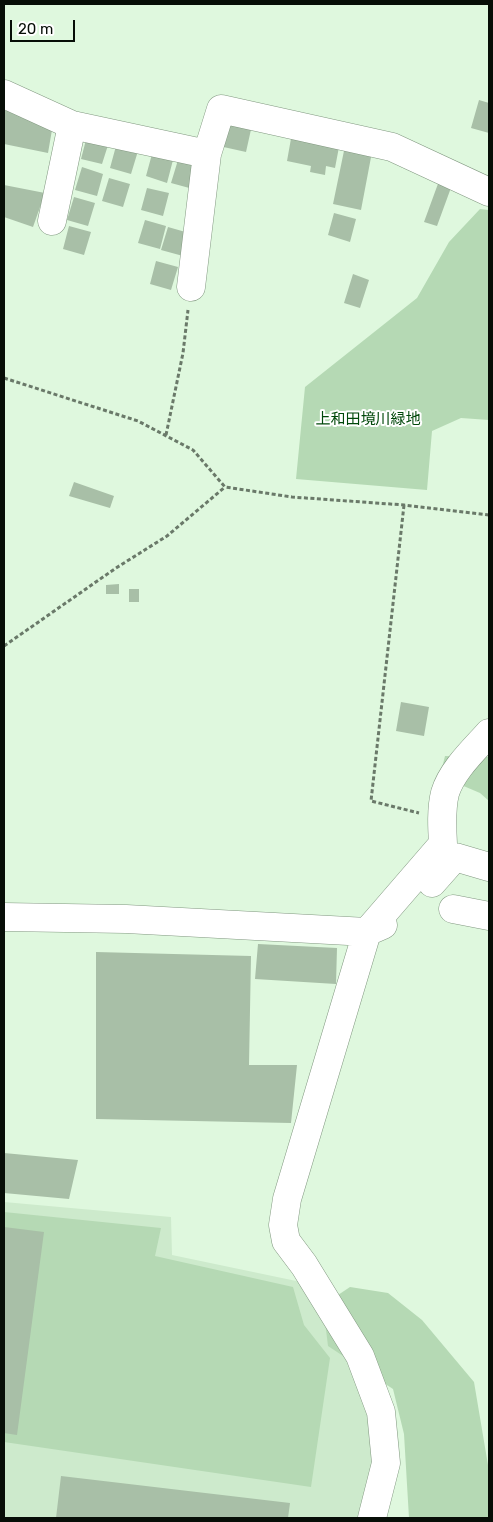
<!DOCTYPE html>
<meta charset="utf-8">
<style>
body{margin:0}
#map{position:relative;width:493px;height:1522px;overflow:hidden;background:#dff8de;font-family:Rubik,sans-serif}
canvas{display:block}
.frame{position:absolute;inset:0;border:5px solid #070e07;pointer-events:none}
.scale{position:absolute;left:10px;top:20px;width:65px;height:22px;box-sizing:border-box;border:2px solid #070e07;border-top:0;padding-left:6px;font-size:15px;line-height:18px;white-space:nowrap;color:#070e07;-webkit-text-stroke:4px #fff;paint-order:stroke}
</style>
<div id="map">
<canvas width="493" height="1522"></canvas>
<div class="frame"></div>
<div class="scale">20 m</div>
</div>
<script>
const ctx = document.querySelector('canvas').getContext('2d');
ctx.lineJoin = 'round';
function fillPath(path, color) { ctx.fillStyle = color; ctx.fill(path, 'evenodd'); }
function trace(path, color, width, dash) { ctx.strokeStyle = color; ctx.lineWidth = width; ctx.lineCap = dash ? 'butt' : 'round'; ctx.setLineDash(dash || []); ctx.stroke(path); }
function drawText(font, color, halo, rows, align = 'center') {
  ctx.font = font + ' Rubik,"Noto Sans JP",sans-serif'; ctx.lineWidth = 4; ctx.setLineDash([]); ctx.textBaseline = 'middle'; ctx.strokeStyle = halo; ctx.fillStyle = color; for (const [text, x, y, turn = 0] of rows) {
    ctx.save(); ctx.translate(x, y); ctx.rotate((+turn || 0) * Math.PI / 180); ctx.textAlign = isNaN(turn) ? turn : align; if (halo) ctx.strokeText(text, 0, 0); ctx.fillText(text, 0, 0); ctx.restore();
  }
}
const built = new Path2D(`
 M4,1202L171,1217L172,1255L301,1282L354,1371L366,1405L375,1463L361,1518H4Z`);
const green = new Path2D(`
 M480,209L489,210V420L461,418L432,431L427,490L296,479L305,387L417,298L449,242Z
 M445,756L489,757V801L480,793L440,776Z
 M4,1212L161,1228L155,1256L293,1287L304,1325L330,1358L311,1487L4,1442Z
 M350,1287L388,1293L422,1320L474,1382L489,1471V1518H409L404,1434L393,1389L328,1346L323,1305Z`);
const building = new Path2D(`
 M479,100L489,103V133L471,128Z
 M4,110L53,124L48,153L4,144Z
 M224,119L252,125L246,152L219,146Z
 M292,133L339,147L335,168L326,166L325,175L310,172L311,166L287,161Z
 M87,136L109,142L102,164L81,159Z
 M116,146L138,151L131,174L110,168Z
 M345,146L372,152L361,210L333,204Z
 M152,154L173,160L167,183L146,176Z
 M178,160L199,166L193,189L171,183Z
 M82,167L103,174L97,196L75,190Z
 M109,178L130,184L123,207L102,201Z
 M439,181L452,185L437,226L424,222Z
 M4,185L45,193L33,227L4,217Z
 M147,188L169,193L163,216L141,210Z
 M74,197L95,203L88,226L67,220Z
 M334,213L356,219L350,242L328,235Z
 M145,220L166,226L160,249L138,243Z
 M69,226L91,232L84,255L63,249Z
 M168,227L189,233L183,256L161,250Z
 M156,261L178,267L171,290L150,284Z
 M353,274L369,280L360,308L344,303Z
 M74,482L114,496L110,508L69,496Z
 M119,584V594H106V585Z
 M129,589H139V602H129Z
 M401,702L429,707L424,736L396,731Z
 M258,944L337,948L336,984L255,979Z
 M96,952L251,956L249,1065H297L291,1123L96,1119Z
 M4,1153L78,1160L69,1199L4,1193Z
 M4,1227L44,1232L17,1435L4,1433Z
 M61,1476L290,1503L288,1518H56Z`);
const path = new Path2D(`
 M4,378L138,421L193,450L225,487L292,497L404,505L489,515
 M166,435L183,353L188,310
 M404,505L371,801L419,813
 M4,646L116,568L167,536L225,487`);
const minor = new Path2D(`
 M4,94L72,125L207,154L221,109L392,147L489,192
 M52,221L72,125
 M191,287L207,154
 M432,883L455,857L489,867
 M453,909L489,916
 M4,917L126,919L367,932L383,925
 M372,1518L386,1463L381,1412L360,1356L304,1265L286,1241L283,1225L287,1199L367,932L443,844C442,827 441,809 445,793C452,770 474,750 489,733`);
const parkNames = [
 ["上和田境川緑地",368,420]
];
fillPath(built, '#cdeacc');
fillPath(green, '#b5d9b4');
fillPath(building, '#a8bfa7');
trace(minor, '#829881', 29);
trace(path, '#6a7969', 3, [4, 2.5]);
trace(minor, '#fff', 28);
drawText('15px', '#00480a', '#fff', parkNames);
</script>
